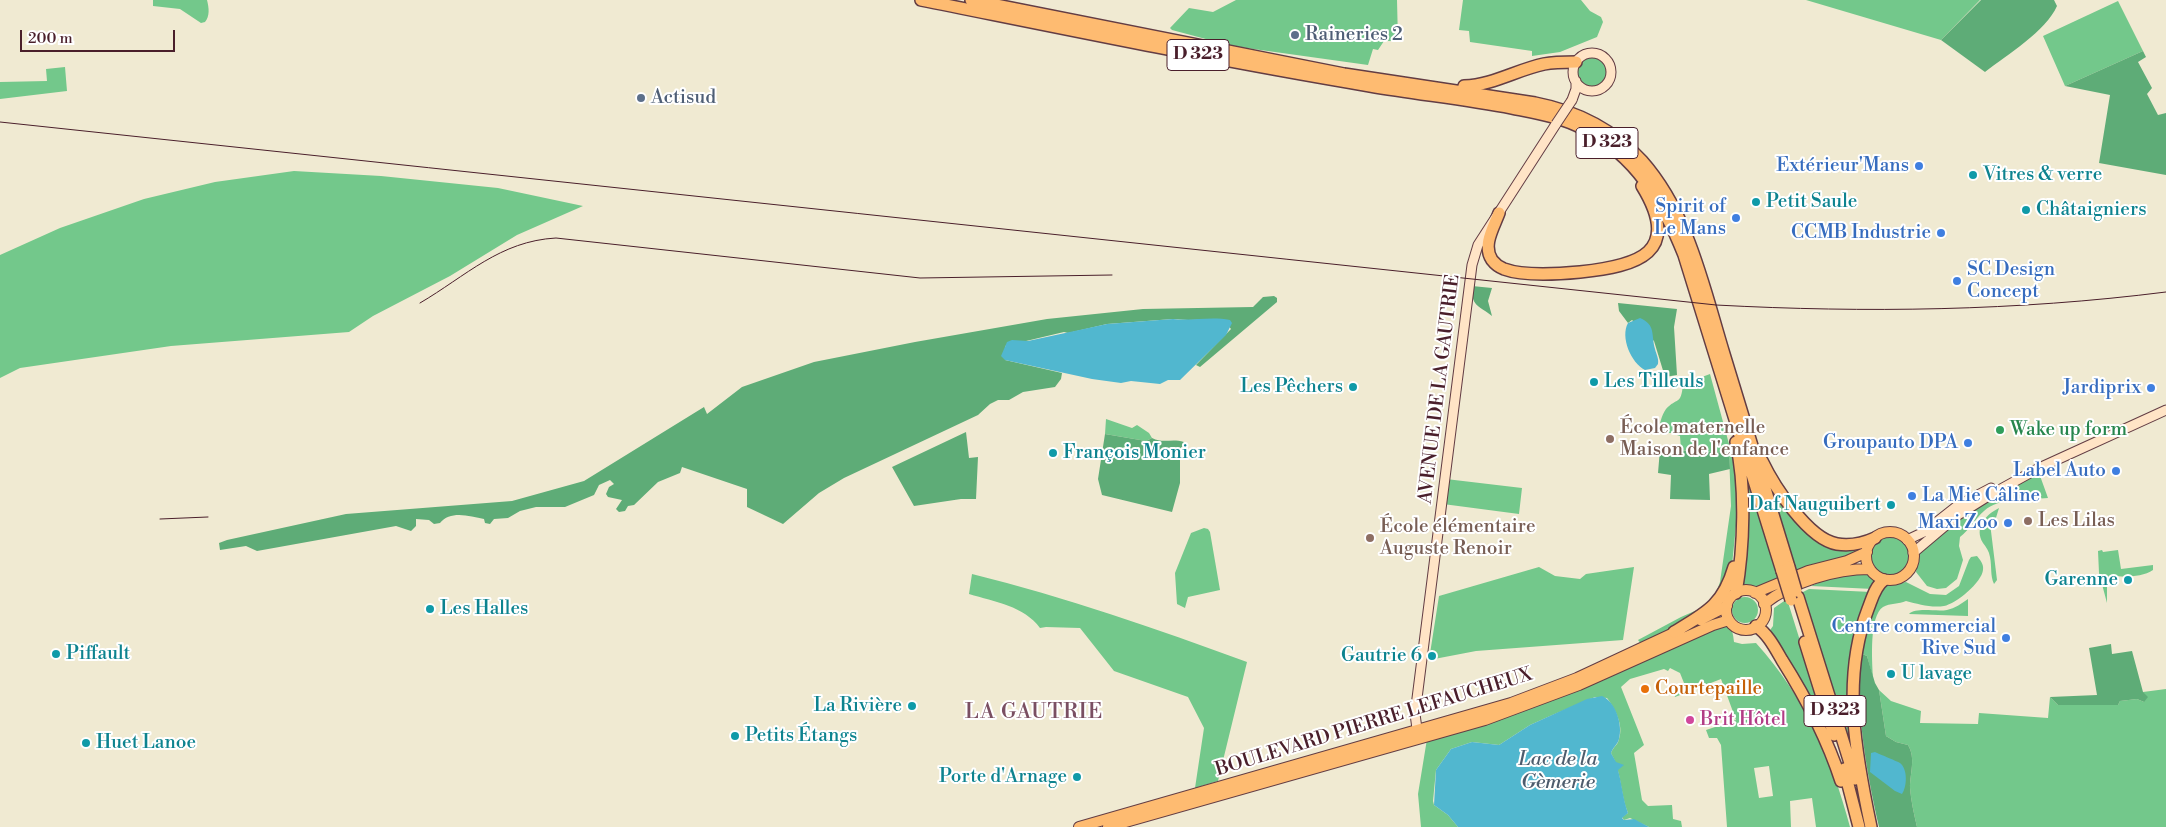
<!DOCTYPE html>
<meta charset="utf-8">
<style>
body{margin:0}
#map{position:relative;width:2166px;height:827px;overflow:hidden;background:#f0ead2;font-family:"Libre Bodoni",serif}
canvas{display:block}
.scale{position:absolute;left:20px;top:30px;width:155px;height:22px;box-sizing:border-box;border:2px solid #4a1f2b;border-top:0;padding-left:6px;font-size:15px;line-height:18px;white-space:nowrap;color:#4a1f2b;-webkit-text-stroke:4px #fff;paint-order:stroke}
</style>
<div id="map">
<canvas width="2166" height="827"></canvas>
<div class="scale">200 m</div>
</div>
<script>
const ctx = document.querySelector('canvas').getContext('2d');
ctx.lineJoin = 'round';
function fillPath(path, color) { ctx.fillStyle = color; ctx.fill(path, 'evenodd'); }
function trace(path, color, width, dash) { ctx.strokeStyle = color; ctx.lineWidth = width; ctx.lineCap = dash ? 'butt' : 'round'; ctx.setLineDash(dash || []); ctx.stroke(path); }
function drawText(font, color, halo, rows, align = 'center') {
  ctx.font = font + ' "Libre Bodoni",serif'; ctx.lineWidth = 4; ctx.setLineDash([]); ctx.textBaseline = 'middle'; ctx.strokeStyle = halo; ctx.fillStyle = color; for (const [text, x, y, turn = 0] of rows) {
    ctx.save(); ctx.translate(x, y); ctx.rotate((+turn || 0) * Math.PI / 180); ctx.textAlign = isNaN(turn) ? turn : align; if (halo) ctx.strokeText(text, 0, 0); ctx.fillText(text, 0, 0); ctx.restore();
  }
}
const green = new Path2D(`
 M153,0H207C209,8 210,16 205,22L201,23L180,9L153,6Z
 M1236,0H1397L1398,41H1384L1378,50L1373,49L1368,65L1232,46L1172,30L1170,28L1189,8L1213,12Z
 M1463,0H1581L1590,11L1601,17L1603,22L1597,37L1560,52L1532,56V51L1470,42L1469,31L1459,30Z
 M1806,0H1980L1941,40Z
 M2118,1L2143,51L2065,86L2043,36Z
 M1577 72a15 15 0 1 1 30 0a15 15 0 1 1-30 0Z
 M65,67L67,91L0,99V82L47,81L46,69Z
 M294,171L381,176L498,188L583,206L517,235L450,276L373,316L349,332L171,346L20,368L0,378V255L60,228L144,199L215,182Z
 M1710,374L1735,466L1737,516L1732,565L1729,576L1705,610L1641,644L1638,640L1681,617L1704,607L1716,593L1720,582L1731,506L1729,453L1681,450L1680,436L1671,433H1658C1660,424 1661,416 1666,409C1677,397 1681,406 1683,384Z
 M1106,419L1132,428L1137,425L1149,433L1152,438L1146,441L1105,434Z
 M1741,447L1780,579L1757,588L1742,587Z
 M2039,473L2048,498C2029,500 1999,497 1984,511C1975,519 1970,529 1960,537L1959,546L1963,560L1957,579L1946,588L1937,589L1927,586L1916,572L1918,555L1965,513Z
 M1768,478L1817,537L1864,544L1859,553L1795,572Z
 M1446,479L1522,488L1519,514L1443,504Z
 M1999,508L1995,521L1990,523L1997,580L1994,584C1990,575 1992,567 1990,557C1989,551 1986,547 1983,543C1974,528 1985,515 1999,508Z
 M1204,528L1208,529L1210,532L1220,590L1188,597L1185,608L1177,604L1175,573L1191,533Z
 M1869 556a21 21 0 1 1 42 0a21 21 0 1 1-42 0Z
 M2102,550L2103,552L2118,550L2121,569L2153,565V570C2143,577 2125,577 2114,576L2107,582V603L2099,573L2098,551Z
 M1977,556C1980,560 1984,564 1983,570C1982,582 1956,604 1944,606C1931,608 1918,604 1906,601C1899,604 1890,603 1883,607C1869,616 1872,661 1873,678L1867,656L1860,653L1871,609L1885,585L1906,582L1930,594L1946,595L1959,586L1969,560L1971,557Z
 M1539,567L1555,576L1580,579L1586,574L1634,567L1623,640L1476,651L1429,660L1439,596Z
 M1865,573L1877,582L1873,589L1811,586L1827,579Z
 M972,574C1065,597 1157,629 1247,662L1218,781L1195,788L1204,728L1188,697L1114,671L1080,628L1046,627L1040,628C1024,606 995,602 969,594Z
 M1809,589L1871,592L1861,619L1854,763L1801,593Z
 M1732 610a13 13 0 1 1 26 0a13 13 0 1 1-26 0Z
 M1787,599L1841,772L1768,633L1773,626L1774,608Z
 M1968,599V616L1909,614C1916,607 1936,612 1947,610C1955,608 1961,604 1968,599Z
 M1724,625C1733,627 1733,634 1734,642L1742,644L1756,643C1805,698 1831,756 1850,827H1816L1812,798L1790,801L1791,827H1727L1721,745L1717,738H1709L1706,730L1736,720L1721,679L1675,697L1674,693L1686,688L1680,673L1670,668L1668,671L1664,669L1630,679L1621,687L1644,745L1634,753L1642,800L1648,806L1672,805L1673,819L1681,821L1682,827H1649L1630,818L1624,820L1622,817L1628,813C1620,794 1622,772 1611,753C1613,747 1618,745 1619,739C1624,725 1615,709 1607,698L1595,697L1550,716L1530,725L1499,745L1472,742L1451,749L1436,770L1433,801L1434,805L1448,815L1458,827H1421L1418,794L1427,739ZM1769,766L1773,796L1759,798L1754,768Z
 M2166,689V827H1917C1914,814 1911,801 1910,788C1910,773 1916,758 1908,745L1896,742L1886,736L1879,690L1891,701L1921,711L1920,723L1978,724L1979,713L2048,718L2050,697L2058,705H2118L2120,701L2137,699L2144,702L2143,692Z`);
const forest = new Path2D(`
 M1981,0H2054L2057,6C2046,31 2007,55 1985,72L1941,40Z
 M2143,51L2146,57L2138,62L2152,88L2147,94L2158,115L2166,113V175L2099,163L2110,95L2065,86Z
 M1472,286L1492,288L1488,301L1492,316C1478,305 1471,306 1472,286Z
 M1274,296L1277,298V302L1200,367L1196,365L1231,329L1223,319L1188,320L1173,319L1107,324L1068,333L1064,332L1005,346V360L1062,373L1061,379L1055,387L1023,392L1009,400H998L990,404L978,415L844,478L819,493L783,524L747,507V489L682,467L680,473L658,482L634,505L628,506L625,511L619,512L616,509L622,500L608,497L606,494L609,487L614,484L610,480L599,485L594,495L565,507H536L520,511L508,518L494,519L490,524L485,523L484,519C470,516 450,510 440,523L434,524L429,520L416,519V526L411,531L396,526L257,551L246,546L220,550L219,543L227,540L346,514L512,501L584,481L704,407L707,414L742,387L814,362L915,342L1047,319L1143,309L1253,307L1263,297Z
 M1618,303L1677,309L1674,327L1677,375L1665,377L1654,341L1632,320L1628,323L1619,311Z
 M966,432L969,458L978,457L976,499H961L914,506L892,467Z
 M1105,434L1146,441L1152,438C1164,444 1171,438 1184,442L1180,455V483L1172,512L1102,495L1098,479Z
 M1660,449L1729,453L1730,469L1709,474L1710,500L1670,499L1671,475L1658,473Z
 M2111,644L2112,654L2132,651L2143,692L2148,697L2144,702L2137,699L2120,701L2118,705H2058L2050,697L2097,695L2089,648Z
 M1860,653L1867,656L1875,683L1879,690L1886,736L1896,742L1908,745C1916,758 1910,773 1910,788C1911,801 1914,814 1917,827H1879C1866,770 1856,712 1860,653Z`);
const water = new Path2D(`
 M1640,318C1656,325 1651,334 1655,349C1656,354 1659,358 1658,364L1655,368L1645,370C1631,363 1620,337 1628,323Z
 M1173,319C1192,321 1212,316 1230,320L1232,323L1226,335L1180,380H1168L1160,384L1131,381L1121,383L1092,379L1014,362L1005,360L1001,356L1007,342L1012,340L1028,341L1107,324Z
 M1602,696C1616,702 1623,725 1619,739C1618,744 1613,747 1611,753L1616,762L1624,765L1618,770C1622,785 1623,799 1628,813L1622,818L1624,820L1634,819L1649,827H1458L1448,815L1434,805L1436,770L1451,749L1472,742L1499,745L1530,725L1587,699Z
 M1875,752C1879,754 1899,762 1900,763C1908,769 1907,787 1902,794L1895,791L1870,772L1871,753Z`);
const secondary = new Path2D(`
 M1573 72a19 19 0 1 1 38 0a19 19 0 1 1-38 0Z
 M1572,100L1576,89V81
 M1907,540L1924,532L1957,506L1991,488
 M1913,553L1958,515L1990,495L2039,468L2166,410
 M1418,736L1415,714L1472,265L1478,245L1556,124`);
const primary = new Path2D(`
 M1866 556a24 24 0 1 1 48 0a24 24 0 1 1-48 0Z
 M1726 610a20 20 0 1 1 40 0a20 20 0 1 1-40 0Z
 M1755,593L1808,571L1847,561L1867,552
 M1764,604C1792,582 1835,569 1870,569
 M1700,620L1727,606
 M1079,827L1511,703L1577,678L1680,630
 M1108,827L1485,720L1579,685L1713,625L1729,620`);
const highway = new Path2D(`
 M921,0C1071,30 1220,61 1370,86C1417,94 1464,99 1512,108C1537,113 1562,117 1584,129C1636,156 1663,202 1684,255L1782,571
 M971,0L1344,74L1535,103C1576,111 1614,130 1642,161C1689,214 1704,289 1724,354C1746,425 1767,496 1789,567
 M1464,86C1493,85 1516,70 1544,64C1554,62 1565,62 1576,62
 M1499,213C1494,227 1482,245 1492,260C1495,264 1499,267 1504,269C1523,276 1559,274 1580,272C1638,266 1683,253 1642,186
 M1762,461C1774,486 1808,539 1837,544C1850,546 1864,543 1875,538
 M1736,593C1744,547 1746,487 1736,442
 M1798,597L1855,779
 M1756,626C1768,634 1775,648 1782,660C1806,698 1827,738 1841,781
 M1674,632C1706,613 1723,605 1734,567
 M1805,642L1834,735
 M1844,769L1859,827
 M1871,827C1856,756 1841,679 1868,609C1872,599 1875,586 1884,580`);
const rail = new Path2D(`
 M0,122L1716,305C1866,313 2016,311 2166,292
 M420,303C466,276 500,241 556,238L920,278L1112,275
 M160,519L208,517`);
const secondaryBridge = new Path2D(`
 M1556,124L1572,100`);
const highwayBridge = new Path2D(`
 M1789,567L1796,591
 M1782,571L1791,600`);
const markers = [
 [1295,35,5,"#5c6f8a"],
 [641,98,5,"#5c6f8a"],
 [1919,166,5,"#3f7fe0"],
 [1973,175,5,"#0f9aa8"],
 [1756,202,5,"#0f9aa8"],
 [2026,210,5,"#0f9aa8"],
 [1736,218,5,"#3f7fe0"],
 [1941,233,5,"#3f7fe0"],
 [1957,281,5,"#3f7fe0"],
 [1594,382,5,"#0f9aa8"],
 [1353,387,5,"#0f9aa8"],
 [2151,388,5,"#3f7fe0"],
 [2000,430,5,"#2e9e5b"],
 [1610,439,5,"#8d6e63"],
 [1968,443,5,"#3f7fe0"],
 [1053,453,5,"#0f9aa8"],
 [2116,471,5,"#3f7fe0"],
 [1912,496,5,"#3f7fe0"],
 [1891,505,5,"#0f9aa8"],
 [2028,521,5,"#8d6e63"],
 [2008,523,5,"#3f7fe0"],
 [1370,538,5,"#8d6e63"],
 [2128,580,5,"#0f9aa8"],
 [430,609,5,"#0f9aa8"],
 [2006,638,5,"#3f7fe0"],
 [56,654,5,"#0f9aa8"],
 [1432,656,5,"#0f9aa8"],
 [1891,674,5,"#0f9aa8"],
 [1645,689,5,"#e8710a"],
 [912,706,5,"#0f9aa8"],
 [1690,720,5,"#d1479c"],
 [735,736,5,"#0f9aa8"],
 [86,743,5,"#0f9aa8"],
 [1077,777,5,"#0f9aa8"]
];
const shields = [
 [1198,55,62],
 [1607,143,62],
 [1835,711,62]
];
const shieldNames = [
 ["D 323",1198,55],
 ["D 323",1607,143],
 ["D 323",1835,711]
];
const serviceNames = [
 ["Raineries 2",1305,35],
 ["Actisud",651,98]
];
const shopNames = [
 ["Extérieur'Mans",1909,166],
 ["Spirit of",1726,207],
 ["Le Mans",1726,229],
 ["CCMB Industrie",1931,233],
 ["SC Design",1967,270,"left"],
 ["Concept",1967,292,"left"],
 ["Jardiprix",2141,388],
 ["Groupauto DPA",1958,443],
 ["Label Auto",2106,471],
 ["La Mie Câline",1922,496,"left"],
 ["Maxi Zoo",1998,523],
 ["Centre commercial",1996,627],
 ["Rive Sud",1996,649]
];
const cultureNames = [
 ["Vitres & verre",1983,175],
 ["Petit Saule",1766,202],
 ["Châtaigniers",2036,210],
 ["Les Tilleuls",1604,382],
 ["Les Pêchers",1343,387,"right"],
 ["François Monier",1063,453],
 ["Daf Nauguibert",1881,505,"right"],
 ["Garenne",2118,580,"right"],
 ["Les Halles",440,609],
 ["Piffault",66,654],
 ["Gautrie 6",1422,656,"right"],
 ["U lavage",1901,674],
 ["La Rivière",902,706,"right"],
 ["Petits Étangs",745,736],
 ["Huet Lanoe",96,743],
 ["Porte d'Arnage",1067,777,"right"]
];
const streetNames = [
 ["AVENUE DE LA GAUTRIE",1440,389,-83],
 ["BOULEVARD PIERRE LEFAUCHEUX",1374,723,-17]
];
const educationNames = [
 ["École maternelle",1620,428],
 ["Maison de l'enfance",1620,450],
 ["Les Lilas",2038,521],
 ["École élémentaire",1380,527],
 ["Auguste Renoir",1380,549]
];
const leisureNames = [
 ["Wake up form",2010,430]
];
const foodNames = [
 ["Courtepaille",1655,689]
];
const hotelNames = [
 ["Brit Hôtel",1700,720]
];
const waterNames = [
 ["Lac de la",1558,760],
 ["Gèmerie",1558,783]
];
const quarterNames = [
 ["LA GAUTRIE",1034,713]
];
fillPath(green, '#73c88b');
fillPath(forest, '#5eac77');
fillPath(water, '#51b7cf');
trace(secondary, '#633d44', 11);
trace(primary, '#633d44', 12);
trace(highway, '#633d44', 14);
trace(secondary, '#ffe4c6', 9);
trace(primary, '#febb71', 10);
trace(highway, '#febb71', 11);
trace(rail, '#4a1f2b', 1);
trace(secondaryBridge, '#633d44', 11, []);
trace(highwayBridge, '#633d44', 14, []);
trace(secondaryBridge, '#ffe4c6', 9);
trace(highwayBridge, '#febb71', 11);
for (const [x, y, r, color] of markers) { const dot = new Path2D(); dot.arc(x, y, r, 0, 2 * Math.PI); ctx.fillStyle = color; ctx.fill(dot); trace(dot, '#fff', 2); }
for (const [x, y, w] of shields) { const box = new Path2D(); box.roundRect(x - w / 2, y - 15.5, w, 31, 4); ctx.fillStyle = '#fff'; ctx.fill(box); trace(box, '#4a1f2b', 1); }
drawText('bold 18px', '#4a1f2b', null, shieldNames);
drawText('19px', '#4e5e75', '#fff', serviceNames, 'left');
drawText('19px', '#366cbe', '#fff', shopNames, 'right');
drawText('19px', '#0d838f', '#fff', cultureNames, 'left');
drawText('19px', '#4a1f2b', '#fff', streetNames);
drawText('19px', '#785e54', '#fff', educationNames, 'left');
drawText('19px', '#27864d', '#fff', leisureNames, 'left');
drawText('19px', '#c56008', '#fff', foodNames, 'left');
drawText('19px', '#b23c85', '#fff', hotelNames, 'left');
drawText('italic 20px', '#4d5c6d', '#fff', waterNames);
ctx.letterSpacing = '1px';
drawText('21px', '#7a4f62', '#fff', quarterNames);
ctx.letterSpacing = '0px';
</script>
